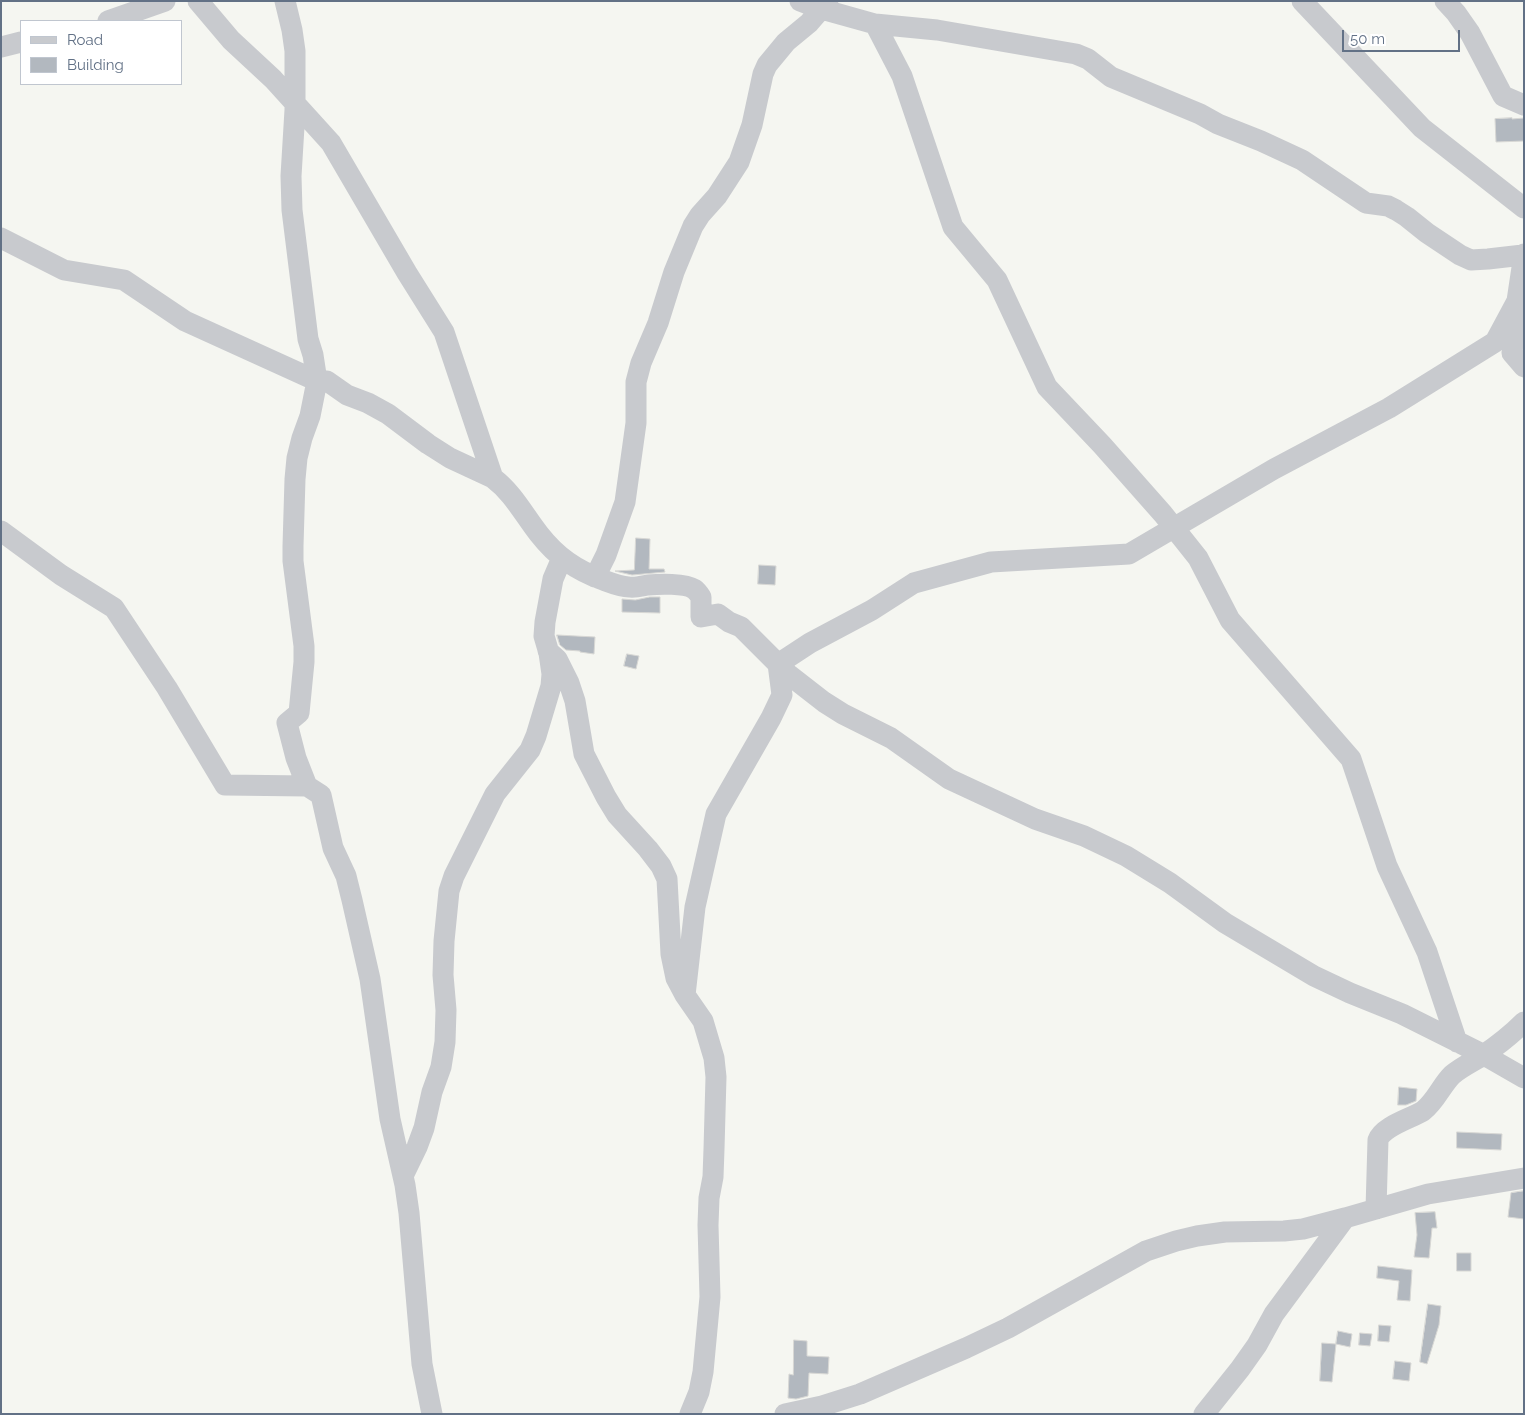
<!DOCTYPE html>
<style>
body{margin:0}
#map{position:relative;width:1525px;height:1415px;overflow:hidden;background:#f5f6f1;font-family:Raleway,sans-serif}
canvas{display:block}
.frame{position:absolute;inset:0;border:2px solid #627186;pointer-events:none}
.legend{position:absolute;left:20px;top:20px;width:162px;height:65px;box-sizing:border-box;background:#fff;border:1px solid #c0c6cf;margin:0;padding:6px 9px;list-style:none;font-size:15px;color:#627186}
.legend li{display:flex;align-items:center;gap:10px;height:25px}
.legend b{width:25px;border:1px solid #c0c6cf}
.scale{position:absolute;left:1342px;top:30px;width:118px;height:22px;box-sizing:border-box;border:2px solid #627186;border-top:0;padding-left:6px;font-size:15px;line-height:18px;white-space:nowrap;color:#627186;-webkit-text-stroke:4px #fff;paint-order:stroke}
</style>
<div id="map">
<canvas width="1525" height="1415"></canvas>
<div class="frame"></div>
<ul class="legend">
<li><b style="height:6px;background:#c8cace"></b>Road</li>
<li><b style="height:14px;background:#b2b8bf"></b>Building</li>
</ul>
<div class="scale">50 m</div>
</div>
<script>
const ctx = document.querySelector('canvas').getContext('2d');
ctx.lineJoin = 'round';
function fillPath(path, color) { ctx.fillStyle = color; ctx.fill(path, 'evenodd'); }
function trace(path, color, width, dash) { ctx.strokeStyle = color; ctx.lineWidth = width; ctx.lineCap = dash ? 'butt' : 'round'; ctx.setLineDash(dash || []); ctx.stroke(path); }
const building = new Path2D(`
 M1512,118V119L1524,118V141L1496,142L1495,119Z
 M636,538L650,539L649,569H664L665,572L632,575L615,571L634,570Z
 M759,565L776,566L775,585L758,584Z
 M650,597H660V613L622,612V599L635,600Z
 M557,635L595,637L594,654L580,652V651L566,650L560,645Z
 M627,654L639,656L636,669L624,666Z
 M1399,1087L1417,1089L1416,1101L1406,1105H1398Z
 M1457,1132L1502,1134L1501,1150L1457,1148Z
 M1524,1191V1219L1508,1217L1511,1193Z
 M1435,1212L1437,1228H1432L1429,1258L1414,1257L1417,1235L1415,1213Z
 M1457,1253H1471V1271H1457Z
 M1378,1266L1412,1270L1410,1301L1397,1300L1399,1281L1377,1278Z
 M1428,1304L1441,1306L1439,1325L1427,1364L1420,1362Z
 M1379,1325L1391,1326L1389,1342L1378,1341Z
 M1338,1331L1352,1334L1350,1347L1336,1344Z
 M1360,1333L1372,1334L1370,1346L1359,1345Z
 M794,1340L807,1341V1356L829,1357L828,1374L809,1373L808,1396L796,1399L788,1398L789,1374L793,1375Z
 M1322,1343L1336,1344L1332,1382L1320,1381Z
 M1395,1361L1411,1363L1409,1381L1393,1379Z`);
const minor = new Path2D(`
 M198,1L231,40L273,79L331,143L407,273L444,332L493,478
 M285,1L292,30L295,51V110L291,176L292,210L308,339L313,355L317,381L310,416L302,438L297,458L295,479L293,546V561L304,646V662L299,713L287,723L296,758L307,786L321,795L333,848L346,876L352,900L370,979L390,1119L405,1185L409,1213L422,1364L432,1414
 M800,1L821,9L875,24L937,30L1076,54L1088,59L1111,77L1200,114L1218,124L1261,141L1302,160L1366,203L1388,206L1396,210L1407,217L1427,233L1460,255L1471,260L1488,259L1523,255
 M1302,1L1422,128L1524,208
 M1445,1L1456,13L1470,33L1503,96L1524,105
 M108,21L165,1
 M875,24L902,76L953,227L997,280L1047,387L1102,445L1163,514L1198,558L1230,620L1351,759L1387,866L1427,952L1457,1042
 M1,47L21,42
 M1,238L64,270L124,280L185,321L317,381H327L347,395L368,403L388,414L428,444L450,458L493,478C513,493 524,515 539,534C557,557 576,570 603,580C611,583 621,587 629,587C635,588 642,586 648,585C659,584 685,583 694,589C697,591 699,594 701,597V617L718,614L729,622L741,627L788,674L824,702L843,714L891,738L949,779L1035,819L1084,836L1126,856L1170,883L1225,923L1314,976L1350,993L1402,1014L1484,1055L1524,1078
 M1524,254L1517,301L1512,353L1524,367
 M1,531L61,575L114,608L167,688L225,785L307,786
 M595,577L606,555L625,502L636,423V382L641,363L658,323L674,272L693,226L700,215L717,196L739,162L752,125L763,74L767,65L786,42L809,23L828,1
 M548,651L557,659L569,683L575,701L584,754L606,797L617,815L648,849L661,866L667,879L671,954L676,978L685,995L703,1021L714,1058L716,1077L714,1149L713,1177L709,1198L708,1225L710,1297L703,1372L699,1392L690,1414
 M685,995L695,907L716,814L771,718L782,695L778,664L810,643L872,610L914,583L991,562L1129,554L1274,469L1389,408L1495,342L1517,301
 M403,1176L417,1147L424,1128L432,1092L441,1067L445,1042L446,1010L443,975L444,941L449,891L454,876L495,794L530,750L536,736L551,686L552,674L549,653L544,636L545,622L553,579L562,558
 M1376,1209L1378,1140C1383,1126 1410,1119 1423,1111C1436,1101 1441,1086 1452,1075C1460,1068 1472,1062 1482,1056C1497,1046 1511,1035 1524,1022
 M785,1414L822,1406L860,1394L966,1348L1008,1328L1146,1251L1176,1241L1197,1236L1225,1232L1284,1231L1303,1229L1345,1218L1428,1194L1524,1178
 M1204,1414L1240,1369L1257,1345L1274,1314L1345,1218`);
fillPath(building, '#b2b8bf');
trace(building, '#d7d7d4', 1);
trace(minor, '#c8cace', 21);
</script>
